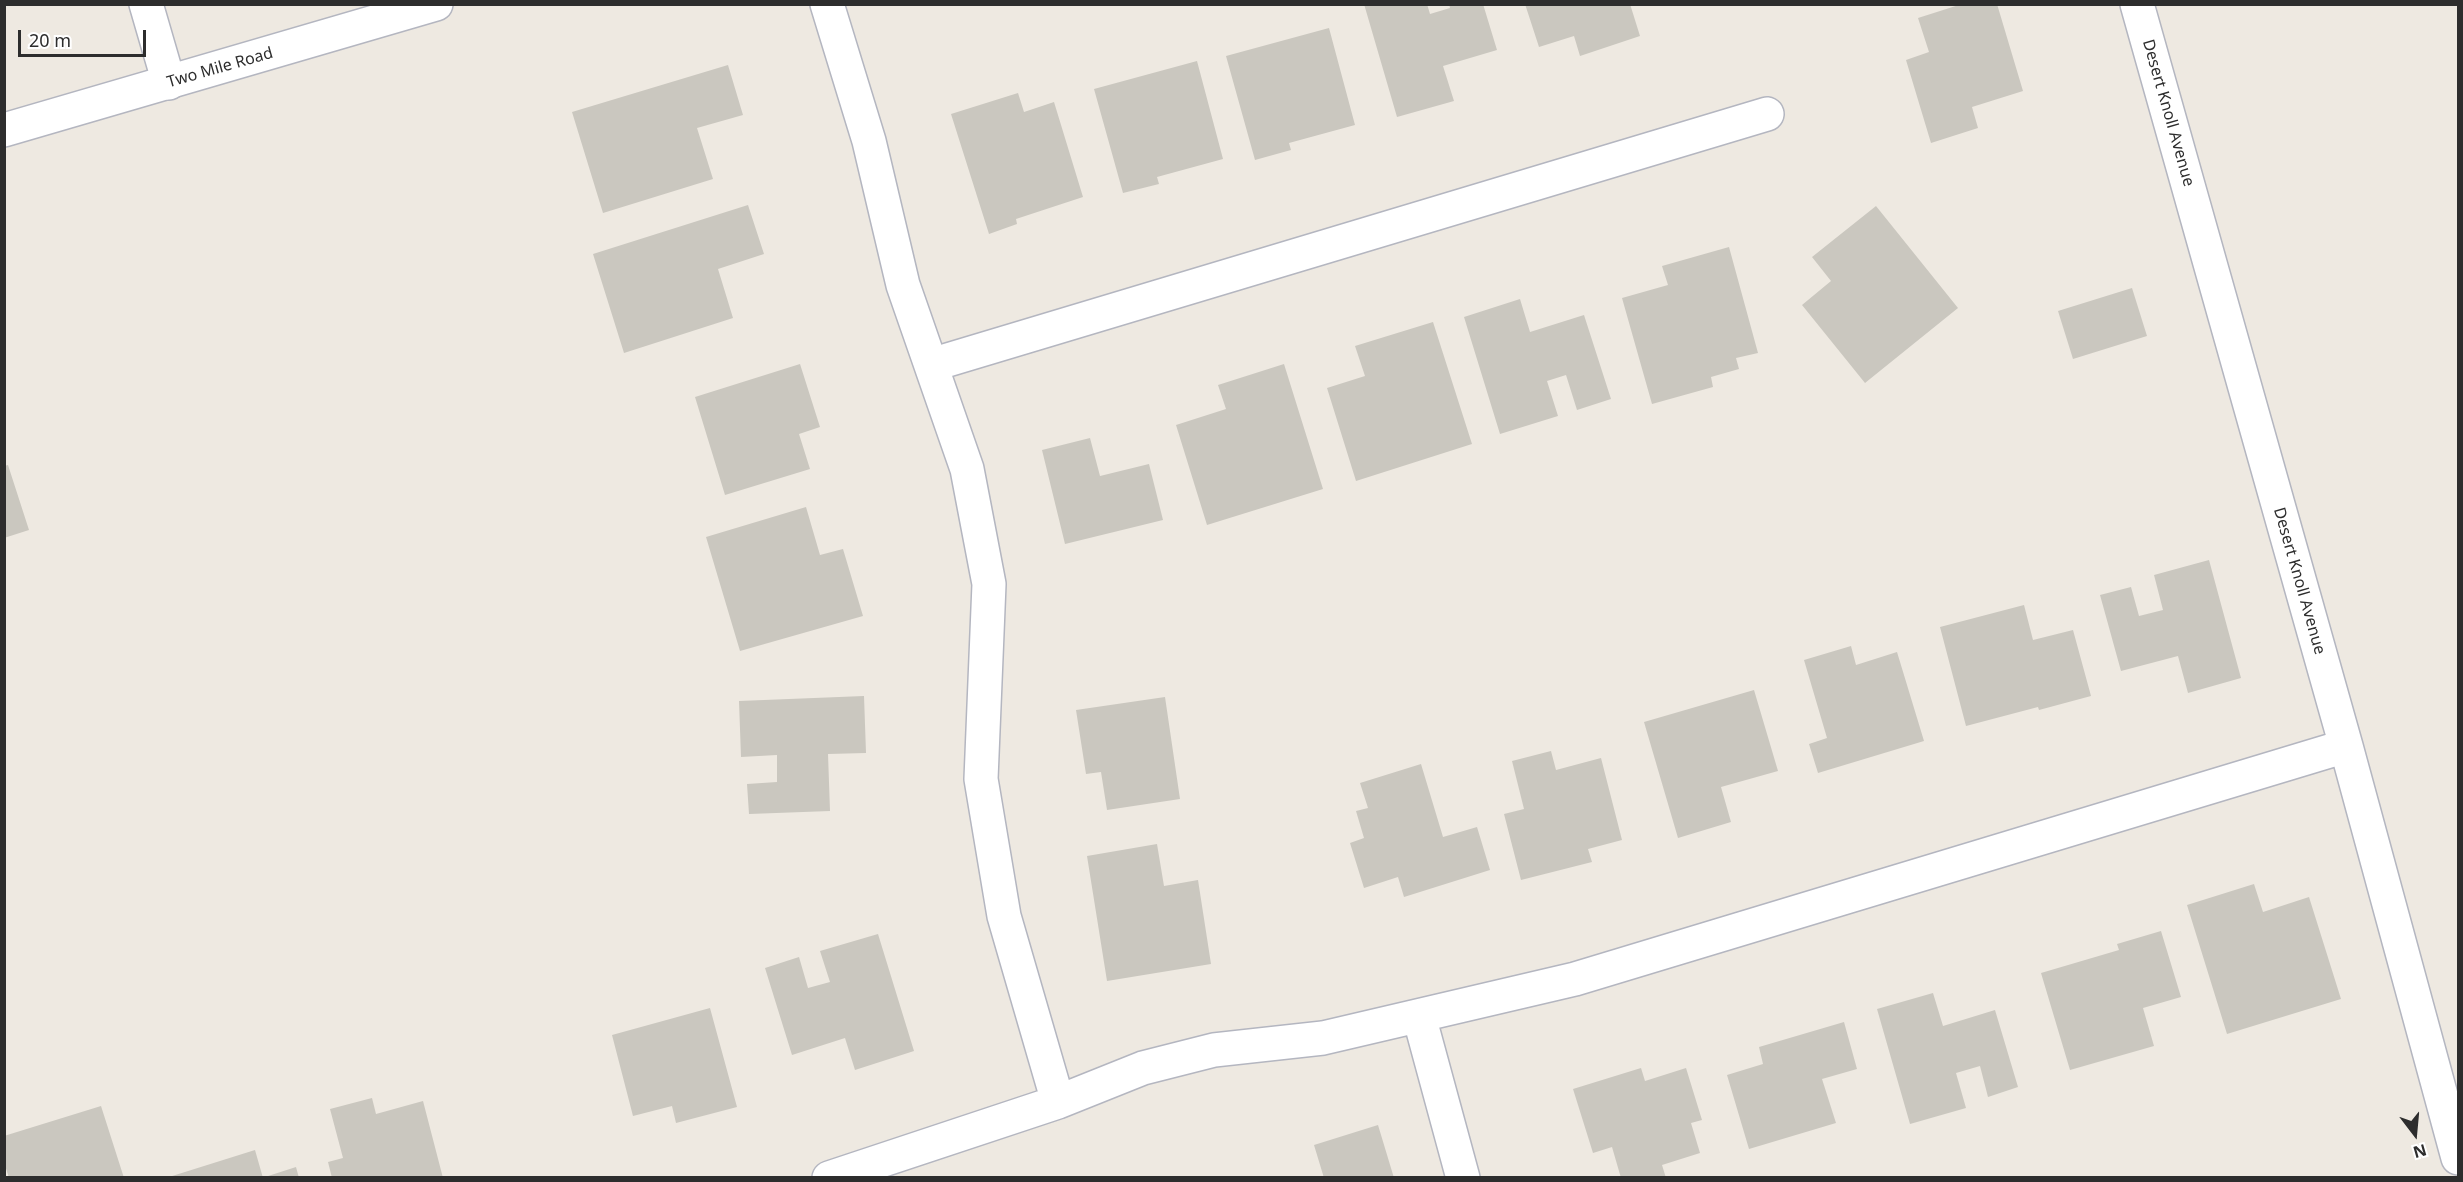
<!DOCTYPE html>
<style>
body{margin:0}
#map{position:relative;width:2463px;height:1182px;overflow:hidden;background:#eee9e1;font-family:"Noto Sans",sans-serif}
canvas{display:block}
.frame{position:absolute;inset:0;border:6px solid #2d2d2d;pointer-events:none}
.north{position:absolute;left:2385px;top:1104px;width:60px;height:60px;-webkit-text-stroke:4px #fff;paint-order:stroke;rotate:164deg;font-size:16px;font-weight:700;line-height:24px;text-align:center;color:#2d2d2d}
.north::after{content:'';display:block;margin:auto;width:21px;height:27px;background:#2d2d2d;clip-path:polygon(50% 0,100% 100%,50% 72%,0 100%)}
.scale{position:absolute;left:18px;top:30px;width:128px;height:27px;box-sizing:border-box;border:3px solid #2d2d2d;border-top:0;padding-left:8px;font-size:18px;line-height:21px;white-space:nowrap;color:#2d2d2d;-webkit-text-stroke:4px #fff;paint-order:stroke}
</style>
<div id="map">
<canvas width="2463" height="1182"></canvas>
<div class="frame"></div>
<div class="north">N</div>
<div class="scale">20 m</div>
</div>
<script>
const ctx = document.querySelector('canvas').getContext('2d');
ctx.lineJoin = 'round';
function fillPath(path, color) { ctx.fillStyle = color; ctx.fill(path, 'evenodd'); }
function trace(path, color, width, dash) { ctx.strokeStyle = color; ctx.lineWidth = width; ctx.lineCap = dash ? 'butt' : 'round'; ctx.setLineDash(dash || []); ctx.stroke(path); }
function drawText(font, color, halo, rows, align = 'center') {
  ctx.font = font + ' "Noto Sans",sans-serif'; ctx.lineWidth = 5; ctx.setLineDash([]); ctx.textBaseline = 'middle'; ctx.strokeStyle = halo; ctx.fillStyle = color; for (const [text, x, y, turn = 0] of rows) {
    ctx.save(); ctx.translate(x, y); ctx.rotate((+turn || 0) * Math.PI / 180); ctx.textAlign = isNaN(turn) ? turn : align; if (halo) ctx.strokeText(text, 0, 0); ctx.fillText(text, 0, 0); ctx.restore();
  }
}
const building = new Path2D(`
 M1364,4H1427L1430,14L1450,8L1449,4H1483L1497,50L1443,66L1454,101L1397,117Z
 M1525,4H1630L1640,36L1580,56L1574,36L1539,47Z
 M1962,4H1997L2023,91L1972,107L1978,128L1931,143L1906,60L1929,52L1918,18Z
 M1329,28L1355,125L1289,143L1291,150L1255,160L1226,56Z
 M1197,61L1223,159L1157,177L1159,184L1123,193L1094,89Z
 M728,65L743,115L697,128L713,179L603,213L572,112Z
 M1018,93L1024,112L1054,102L1083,197L1016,219L1017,224L989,234L951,114Z
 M748,205L764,254L718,269L733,318L624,353L593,254Z
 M1876,206L1958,308L1865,383L1802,305L1831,281L1812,257Z
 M1729,247L1758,353L1736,358L1739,369L1711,377L1713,387L1652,404L1622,298L1668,285L1662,266Z
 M2132,288L2147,336L2073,359L2058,311Z
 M1520,299L1530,332L1584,315L1611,399L1577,410L1566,375L1547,381L1558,416L1500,434L1464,317Z
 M1433,322L1472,444L1356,481L1327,388L1365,376L1355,346Z
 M800,364L820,427L799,434L810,469L725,495L695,397Z
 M1284,364L1323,489L1207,525L1176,425L1226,409L1218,385Z
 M1090,438L1100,476L1149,464L1163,520L1065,544L1042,450Z
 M8,465L29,530L4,538V466Z
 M806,507L820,555L843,549L863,616L740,651L706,537Z
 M2209,560L2241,678L2188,693L2178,656L2121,671L2100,595L2131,587L2139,616L2163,610L2154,575Z
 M2024,605L2033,640L2073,630L2091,696L2039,710L2038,707L1966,726L1940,627Z
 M1851,646L1856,665L1897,652L1924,741L1818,773L1809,744L1827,738L1804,660Z
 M1754,690L1778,771L1721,787L1731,822L1678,838L1644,722Z
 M864,696L866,753L828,754L830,811L749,814L747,784L777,782V755L741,757L739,701Z
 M1165,697L1180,799L1107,810L1101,772L1086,774L1076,710Z
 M1551,751L1556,770L1601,758L1622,840L1588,849L1592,862L1521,880L1504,814L1524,809L1512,761Z
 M1421,764L1443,837L1477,827L1490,870L1404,897L1398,877L1364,888L1350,843L1364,838L1356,811L1368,808L1360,783Z
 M1157,844L1164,886L1198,880L1211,964L1107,981L1087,856Z
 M2254,884L2263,912L2309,897L2341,999L2227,1034L2187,905Z
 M2161,931L2181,997L2143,1008L2154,1046L2070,1070L2041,973L2119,950L2117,944Z
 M878,934L914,1051L855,1070L845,1038L792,1055L765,968L799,957L808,988L830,982L820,951Z
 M1933,993L1943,1026L1995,1010L2018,1087L1988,1097L1980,1066L1956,1073L1966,1108L1910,1124L1877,1009Z
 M710,1008L737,1107L676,1123L672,1106L633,1116L612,1035Z
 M1844,1022L1857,1069L1822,1079L1836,1123L1749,1149L1727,1075L1763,1064L1759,1047Z
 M1641,1068L1645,1081L1686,1068L1702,1120L1691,1123L1700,1153L1662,1165L1666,1178H1621L1612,1147L1593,1153L1573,1089Z
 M372,1098L376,1114L423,1101L443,1178H332L328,1162L343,1158L330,1109Z
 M101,1106L124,1178H9L4,1162V1136Z
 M1378,1125L1394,1178H1324L1314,1145Z
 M255,1150L263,1178H169V1177Z
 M296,1167L299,1178H265V1177Z`);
const street = new Path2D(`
 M146,4L169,83
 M827,4L869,141L903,285L967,469L989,584L981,779L1004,916L1058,1102
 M2137,4L2346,746L2458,1158
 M931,365L1767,114
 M1419,1016L1463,1178
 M829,1178L1058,1102L1143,1068L1214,1050L1323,1038L1575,979L2346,746`);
const secondary = new Path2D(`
 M4,130L436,4`);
const streetNames = [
 ["Two Mile Road",220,68,-16],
 ["Desert Knoll Avenue",2168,113,74],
 ["Desert Knoll Avenue",2299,581,74]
];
fillPath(building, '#cac7bf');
trace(street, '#b4b6c0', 36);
trace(secondary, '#b4b6c0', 36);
trace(street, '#fff', 33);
trace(secondary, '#fff', 33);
drawText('16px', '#2d2d2d', '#fff', streetNames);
</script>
